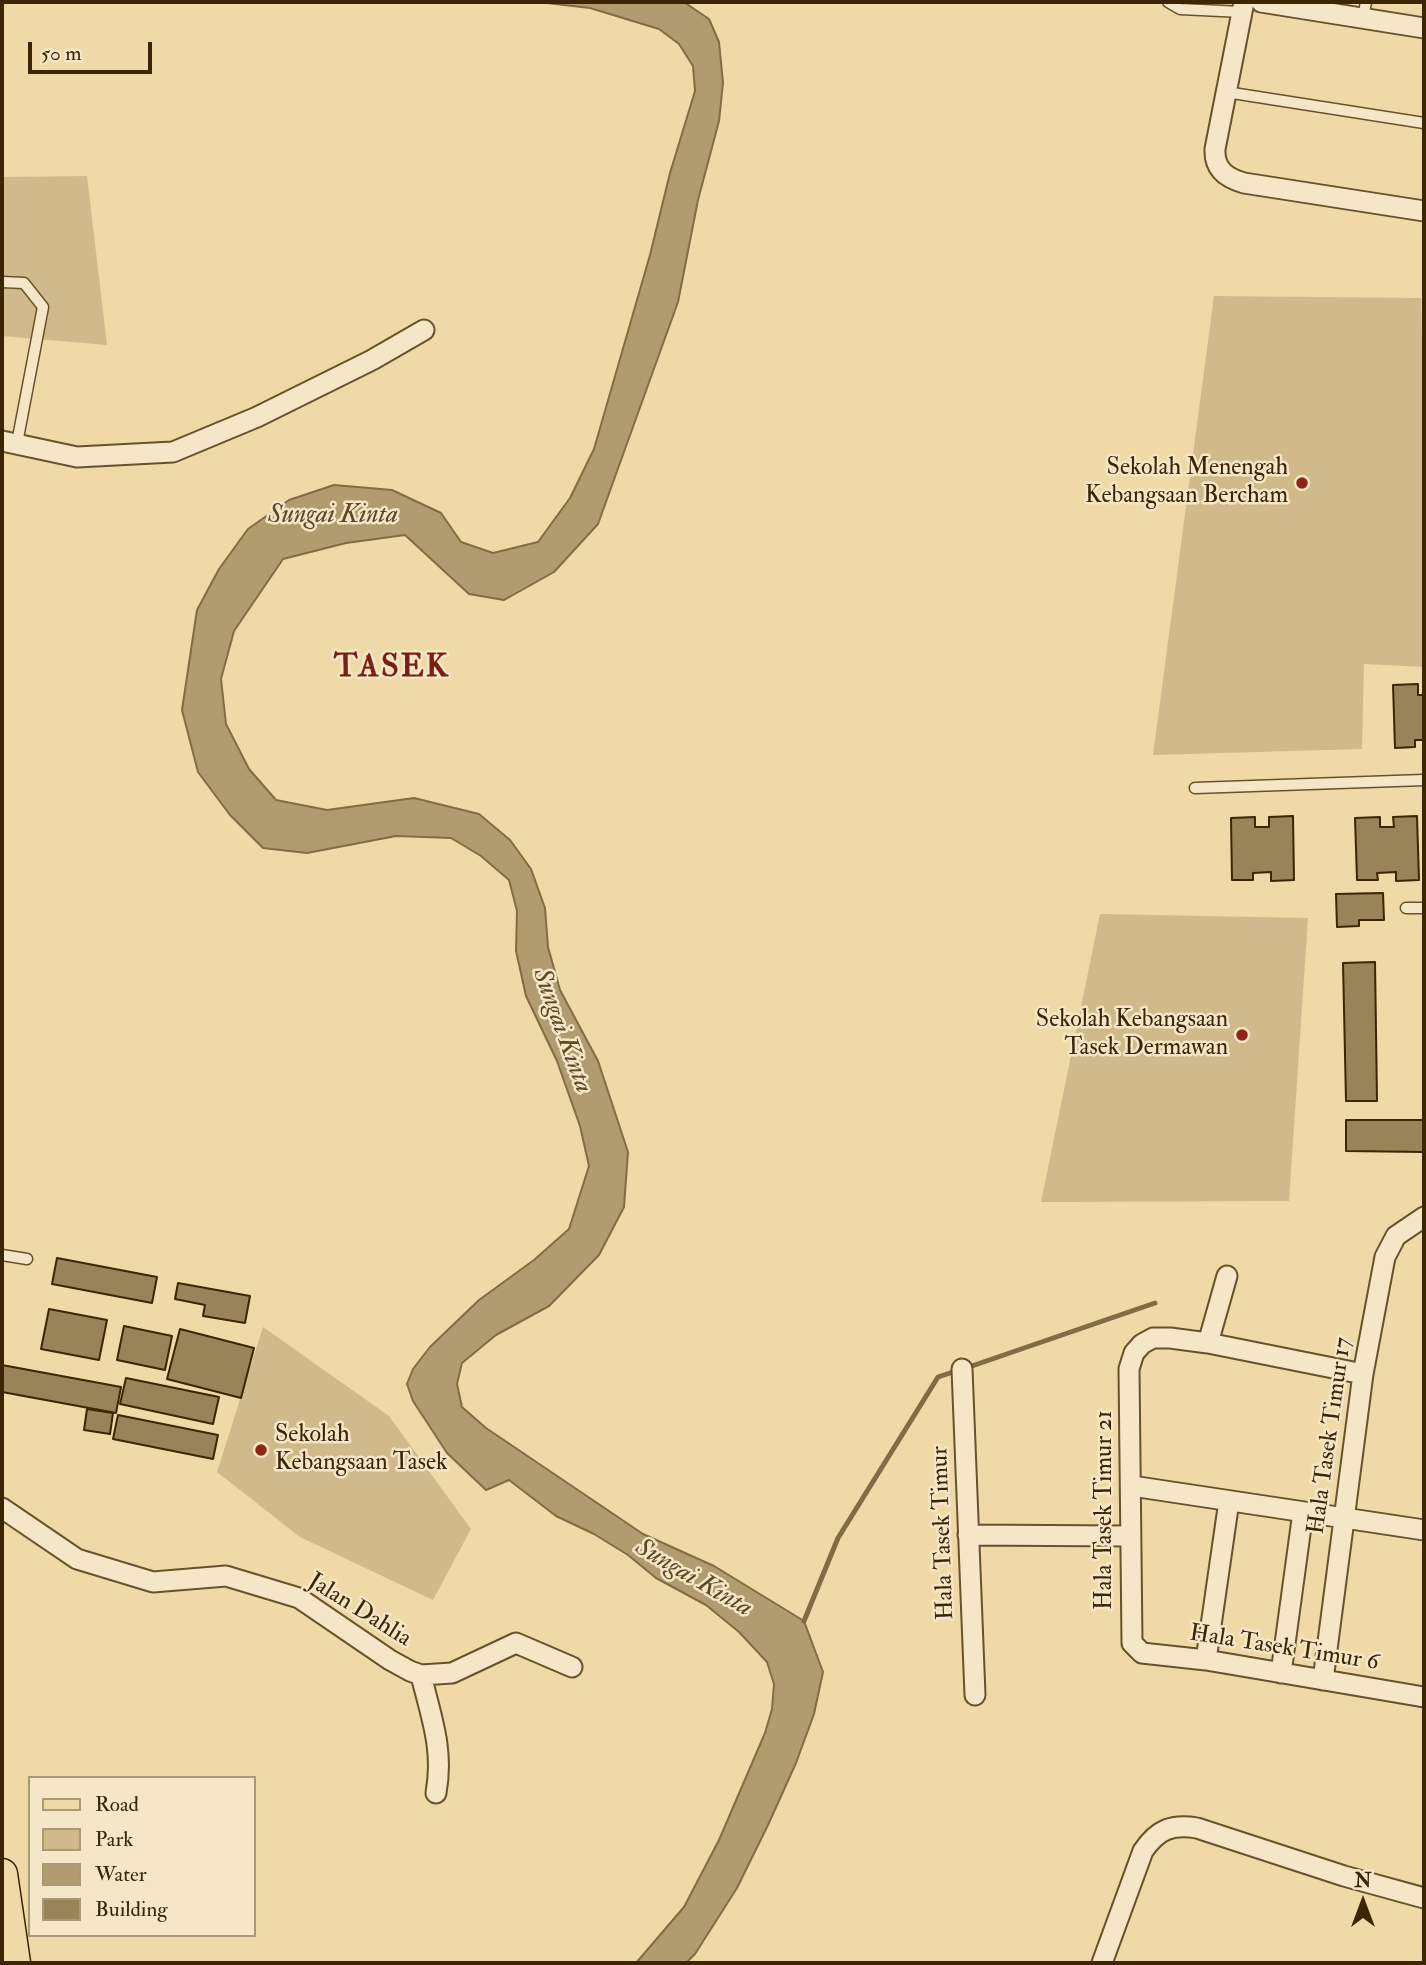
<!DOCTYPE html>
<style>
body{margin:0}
#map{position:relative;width:1426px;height:1965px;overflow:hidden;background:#eed9a7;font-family:"IM FELL Double Pica",serif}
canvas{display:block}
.frame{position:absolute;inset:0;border:4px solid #3c2503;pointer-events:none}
.legend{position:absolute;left:28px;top:1776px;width:228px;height:161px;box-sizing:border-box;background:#f4e6c6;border:2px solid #aa9978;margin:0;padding:9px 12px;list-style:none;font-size:21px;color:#3c2503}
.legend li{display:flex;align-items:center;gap:14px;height:35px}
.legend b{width:35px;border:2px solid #aa9978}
.north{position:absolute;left:1328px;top:1867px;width:70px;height:70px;-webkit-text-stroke:5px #f4e6c6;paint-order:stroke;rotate:0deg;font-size:19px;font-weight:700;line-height:28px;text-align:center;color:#3c2503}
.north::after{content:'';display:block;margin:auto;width:24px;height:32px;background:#3c2503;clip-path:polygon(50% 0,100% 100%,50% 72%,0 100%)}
.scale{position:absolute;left:28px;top:42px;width:124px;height:32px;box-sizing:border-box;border:4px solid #3c2503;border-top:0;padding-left:9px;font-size:21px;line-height:24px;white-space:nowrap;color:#3c2503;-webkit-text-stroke:5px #f4e6c6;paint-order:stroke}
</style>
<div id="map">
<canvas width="1426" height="1965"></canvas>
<div class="frame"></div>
<ul class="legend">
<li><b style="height:9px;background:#eed9a7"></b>Road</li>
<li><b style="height:19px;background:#d0ba8b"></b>Park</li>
<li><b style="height:19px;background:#b19c6f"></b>Water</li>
<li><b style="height:19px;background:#998358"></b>Building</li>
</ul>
<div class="north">N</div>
<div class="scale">50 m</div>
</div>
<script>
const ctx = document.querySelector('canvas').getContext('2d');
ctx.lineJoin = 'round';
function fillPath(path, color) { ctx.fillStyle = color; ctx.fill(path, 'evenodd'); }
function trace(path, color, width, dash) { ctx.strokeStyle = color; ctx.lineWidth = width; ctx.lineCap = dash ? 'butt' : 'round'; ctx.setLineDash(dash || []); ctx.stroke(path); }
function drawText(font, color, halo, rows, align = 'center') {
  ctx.font = font + ' "IM FELL Double Pica",serif'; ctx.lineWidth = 5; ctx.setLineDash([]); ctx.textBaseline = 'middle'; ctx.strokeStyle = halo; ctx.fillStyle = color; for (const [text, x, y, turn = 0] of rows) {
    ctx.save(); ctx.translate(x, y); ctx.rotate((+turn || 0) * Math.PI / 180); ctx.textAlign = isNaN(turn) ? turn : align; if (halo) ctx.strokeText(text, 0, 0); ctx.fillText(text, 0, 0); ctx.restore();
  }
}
const green = new Path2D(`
 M87,176L107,345L2,336V177Z
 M1214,296L1421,298L1424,443V667L1364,664L1362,749L1153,755Z
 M1100,914L1308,918L1289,1201L1041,1202Z
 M263,1327L389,1416L471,1529L433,1600L300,1537L217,1472Z`);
const water = new Path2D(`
 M538,2H684L709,19L719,42L723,83L719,121L698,200L678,302L598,524L554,572L504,600L469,594L405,535L346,543L283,559L234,631L221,679L226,724L249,769L276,800L327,810L414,798L479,814L510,840L531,869L545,908L548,947L560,990L598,1061L628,1152L624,1207L599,1255L549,1306L496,1335L462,1363L457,1384L462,1407L486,1428L643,1534L714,1566L804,1621L823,1672L814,1714L796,1763L768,1825L737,1888L695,1954L686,1963H636L684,1907L719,1840L765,1733L772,1709L774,1684L767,1662L739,1632L706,1605L656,1578L628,1555L594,1534L556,1516L509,1480L486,1490L447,1453L413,1401L407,1384L413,1369L430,1347L479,1300L534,1260L569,1229L589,1166L580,1126L557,1061L526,996L516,951L517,911L509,880L481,856L451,838L396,836L307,853L263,848L230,815L198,772L182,710L197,610L219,569L248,529L289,500L334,485L392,490L441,513L461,542L493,553L538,542L570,498L594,449L650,255L670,173L695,91L693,66L679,44L659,29L590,8Z`);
const stream = new Path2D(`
 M966,1368L1155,1303
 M804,1621L838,1538L938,1377L956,1371`);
const building = new Path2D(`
 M1418,684V695H1424V740H1415V747L1395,748L1393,685Z
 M1293,816L1294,880L1271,881V872L1253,873V880H1232L1231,818L1255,817V827H1269V817Z
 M1417,816L1419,880L1396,881V872L1377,873L1378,880H1357L1355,818L1380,817V827H1394L1393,817Z
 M1383,893L1384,920H1359V926L1337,927L1336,894Z
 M1375,962L1377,1101H1346L1343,963Z
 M1346,1120H1424V1152L1346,1151Z
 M57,1258L157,1277L152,1303L52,1284Z
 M178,1283L250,1296L245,1323L203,1316L205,1305L175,1299Z
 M49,1309L107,1320L99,1360L41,1349Z
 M124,1326L172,1336L165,1370L117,1360Z
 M180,1329L254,1348L241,1398L167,1379Z
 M2,1365L121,1387L116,1413L2,1392Z
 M126,1378L219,1397L213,1424L120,1404Z
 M87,1409L113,1413L110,1434L84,1430Z
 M118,1415L218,1435L213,1459L113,1439Z`);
const lane = new Path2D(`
 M1168,2L1180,9L1242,12
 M1363,18L1366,2
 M1226,92L1424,123
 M2,282L24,283L43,307L17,443
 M1195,788L1424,780
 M1406,908H1424
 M2,1255L27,1259`);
const street = new Path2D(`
 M1244,2L1215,149C1214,169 1226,178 1244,183L1424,211
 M1261,2L1424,28
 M2,441L77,457L173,452L257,417L372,360L424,330
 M1208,1343L1227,1276
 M962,1369L975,1695
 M1363,1374L1208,1343L1170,1338H1153L1142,1344L1134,1353L1129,1369L1132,1643L1142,1653L1206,1660L1424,1697
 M1132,1486L1424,1530
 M2,1508L77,1559L153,1582L226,1576L299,1598L390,1660L410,1671L421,1675L452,1673L516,1643L572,1667
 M968,1535L1129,1536
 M1206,1660L1229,1501
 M1281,1673L1303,1512
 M421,1675C431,1717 444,1749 436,1793
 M1323,1680L1363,1374L1385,1257L1396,1236L1424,1217
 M1102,1963L1143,1851C1158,1829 1172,1824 1197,1828L1344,1876L1424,1898`);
const primary = new Path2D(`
 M2,1874L15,1963`);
const markers = [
 [1302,483,7,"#8f2418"],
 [1242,1035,7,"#8f2418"],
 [261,1450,7,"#8f2418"]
];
const poiNames = [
 ["Sekolah Menengah",1288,469],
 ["Kebangsaan Bercham",1288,497],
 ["Sekolah Kebangsaan",1228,1021],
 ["Tasek Dermawan",1228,1049],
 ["Sekolah",275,1436,"left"],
 ["Kebangsaan Tasek",275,1464,"left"]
];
const streetNames = [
 ["Hala Tasek Timur 17",1331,1436,-82],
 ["Hala Tasek Timur 21",1106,1510,-90],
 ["Hala Tasek Timur",944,1533,-92],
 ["Jalan Dahlia",359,1611,32],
 ["Hala Tasek Timur 6",1284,1649,9]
];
const waterNames = [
 ["Sungai Kinta",333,516],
 ["Sungai Kinta",561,1031,70],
 ["Sungai Kinta",693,1579,30]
];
const districtNames = [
 ["TASEK",392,669]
];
fillPath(green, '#d0ba8b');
fillPath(water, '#b19c6f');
trace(water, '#826c44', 2);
trace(stream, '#826c44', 5);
fillPath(building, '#998358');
trace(building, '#3c2503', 2);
trace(lane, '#68522c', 13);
trace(street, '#68522c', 23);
trace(primary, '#3c2503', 33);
trace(lane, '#f4e6c6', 10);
trace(street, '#f4e6c6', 19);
trace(primary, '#eed9a7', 30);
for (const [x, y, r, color] of markers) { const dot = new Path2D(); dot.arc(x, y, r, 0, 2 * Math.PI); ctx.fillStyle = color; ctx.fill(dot); trace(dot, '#f4e6c6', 2.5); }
drawText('24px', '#3c2503', '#f4e6c6', poiNames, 'right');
drawText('24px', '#3c2503', '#f4e6c6', streetNames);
drawText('italic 26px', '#5f4923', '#f4e6c6', waterNames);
ctx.letterSpacing = '2px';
drawText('bold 32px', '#7a1f14', '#f4e6c6', districtNames);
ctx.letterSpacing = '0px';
</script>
